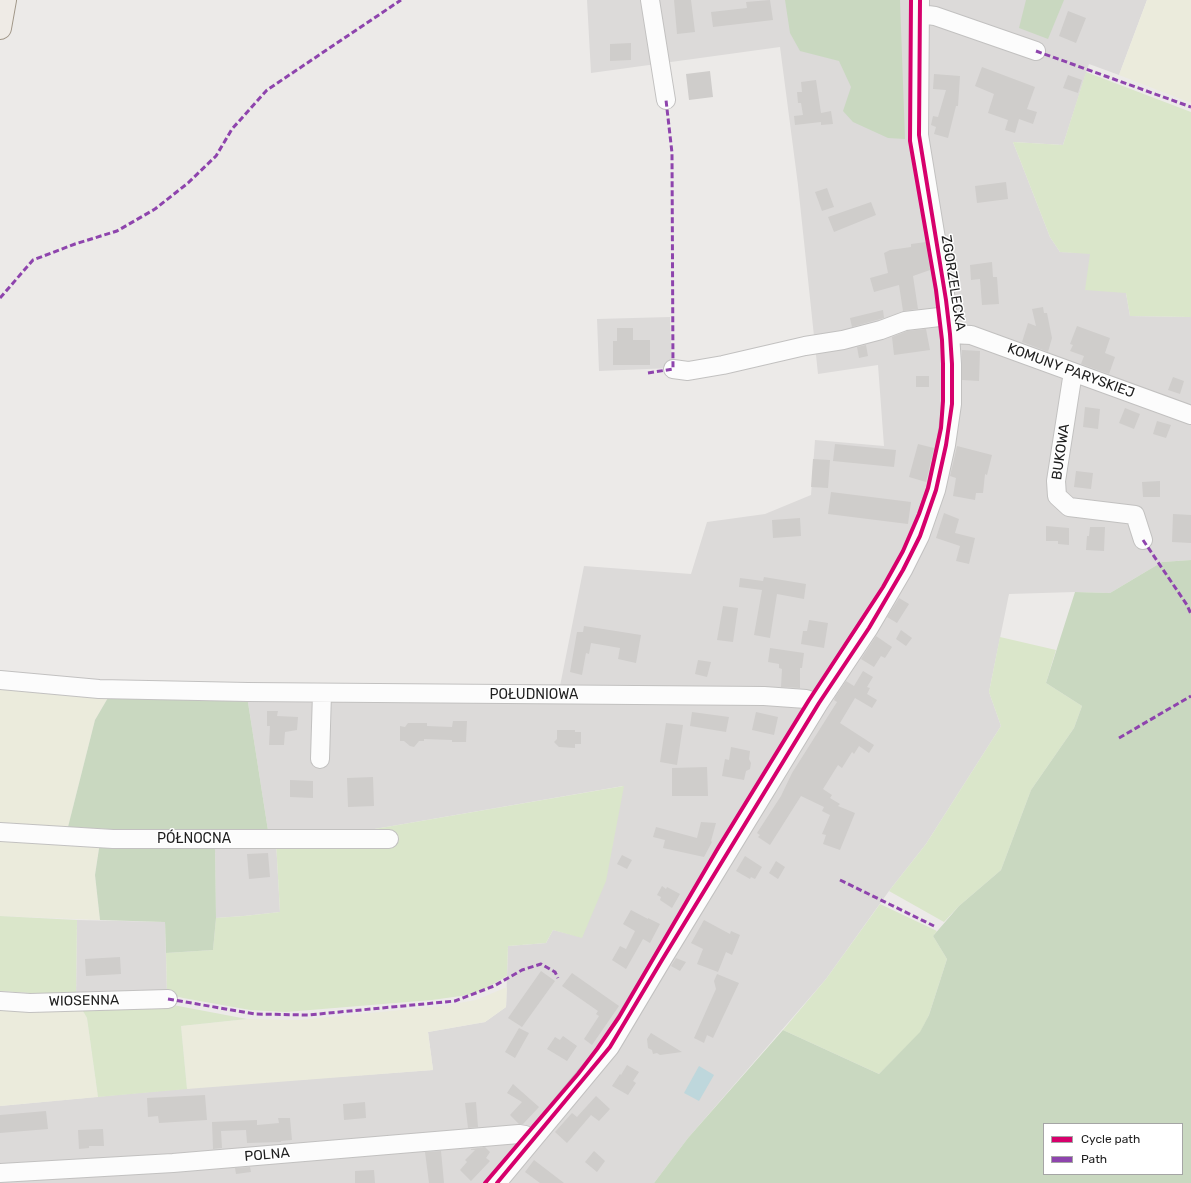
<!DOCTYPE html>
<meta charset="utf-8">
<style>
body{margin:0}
#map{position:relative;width:1191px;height:1183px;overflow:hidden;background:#eceae8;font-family:Rubik,sans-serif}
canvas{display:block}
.legend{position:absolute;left:1043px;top:1123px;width:140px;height:52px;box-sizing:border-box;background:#fff;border:1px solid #a5a5a5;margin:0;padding:5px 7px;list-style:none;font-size:12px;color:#1f1f1f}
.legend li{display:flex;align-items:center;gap:8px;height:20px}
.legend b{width:20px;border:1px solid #a5a5a5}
</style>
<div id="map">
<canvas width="1191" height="1183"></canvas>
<ul class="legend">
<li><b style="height:5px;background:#d6006c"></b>Cycle path</li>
<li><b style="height:5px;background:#8e44ad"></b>Path</li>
</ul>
</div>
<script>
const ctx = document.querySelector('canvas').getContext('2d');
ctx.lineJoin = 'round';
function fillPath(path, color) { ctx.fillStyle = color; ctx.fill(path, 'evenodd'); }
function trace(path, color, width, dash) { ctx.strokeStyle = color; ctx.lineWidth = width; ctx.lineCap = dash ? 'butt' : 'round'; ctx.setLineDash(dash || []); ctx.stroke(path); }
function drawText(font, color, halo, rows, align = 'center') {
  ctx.font = font + ' Rubik,sans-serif'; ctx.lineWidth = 3; ctx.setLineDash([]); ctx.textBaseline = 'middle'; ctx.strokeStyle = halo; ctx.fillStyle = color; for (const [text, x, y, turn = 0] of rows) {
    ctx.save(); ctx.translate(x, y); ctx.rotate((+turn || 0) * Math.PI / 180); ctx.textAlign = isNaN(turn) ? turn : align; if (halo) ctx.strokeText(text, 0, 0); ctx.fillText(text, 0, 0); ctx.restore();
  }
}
const residential = new Path2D(`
 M587,0H1147L1119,75L1089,64L1063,145L1013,142L1050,237L1060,252L1090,253L1126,293L1130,316L1191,317V560L1162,562L1110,593L1075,592L1009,594L989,692L1001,726L926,844L889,891L826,979L688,1138L654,1183H0V1106L212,1086L433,1070L428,1032L485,1022L506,1007L508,946L546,943L553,930L582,937L623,786L340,835L269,837L247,696L557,701L584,566L691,574L707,522L765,514L811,495L815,440L884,446L878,365L818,374L798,185L780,47L591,73Z
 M670,317L672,368L599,371L597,319Z
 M276,841L280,912L244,916L216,918L215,843Z
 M77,920L165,922L167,994L76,996Z`);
const farmland = new Path2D(`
 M1147,0H1191V103L1119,75Z
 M0,688L109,696L95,720L68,827L0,824Z
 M0,838L100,842L95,875L100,920L0,916Z
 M507,987L506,1007L485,1022L428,1032L433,1070L187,1089L181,1026L247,1019L299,1020L441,1006L476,1000Z
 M0,1004L80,1006L87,1018L98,1097L0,1106Z`);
const grass = new Path2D(`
 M1086,72L1191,112V317L1130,316L1126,293L1085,290L1090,254L1060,252L1050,237L1013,142L1063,145Z
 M1000,637L1056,650L1046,683L1082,706L1074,728L1031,790L1001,870L959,906L944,922L889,891L926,844L1001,726L989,692Z
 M624,786L606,881L582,938L553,930L546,943L508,946L507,976L483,990L468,995L432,1000L286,1012L250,1010L183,998L167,994L166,953L213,950L216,918L244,916L280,912L276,841L340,835Z
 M880,904L937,931L933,936L947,959L929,1015L920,1033L879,1074L783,1030L826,979Z
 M0,916L77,920L76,996L0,991Z
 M173,1005L247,1019L181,1026L187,1089L98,1097L87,1018L80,1006Z`);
const forest = new Path2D(`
 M785,0H900L905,139L888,138L853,122L843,111L851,87L839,61L800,51L790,33Z
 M1026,0H1064L1048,39L1019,28Z
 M1191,560V1183H654L688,1138L783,1030L879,1074L920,1032L929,1015L947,959L933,936L959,906L1001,870L1031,790L1074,728L1082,706L1046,683L1075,592L1110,593L1162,562ZM1044,1124H1182V1174H1044Z
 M109,696H247L269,837L68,827L95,720Z
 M100,842L215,843L216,918L213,950L166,953L165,922L100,920L95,875Z`);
const water = new Path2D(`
 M699,1066L714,1075L699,1101L684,1093Z`);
const building = new Path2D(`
 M674,0H691L695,32L677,34Z
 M770,0L773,20L713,27L711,12L747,8L746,2Z
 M1068,11L1086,18L1076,43L1059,36Z
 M631,43V60L610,61V44Z
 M982,67L1035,87L1027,109L1037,112L1033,124L1019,119L1015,133L1005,130L1008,120L988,113L994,94L975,86Z
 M710,71L713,97L689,100L686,74Z
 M934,74L960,76L958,106H956L948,138L934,134L936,127L931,125L933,116L938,117L946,90L933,89Z
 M1068,75L1082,80L1078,93L1063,88Z
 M816,80L821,113L831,111L833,124L821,125V122L795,125L794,116L803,115L801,103H798L797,92H802L801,82Z
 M1006,182L1008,199L977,203L975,186Z
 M827,188L834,207L822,211L815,192Z
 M871,202L876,215L834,232L828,217Z
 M926,242L930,270L913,276L918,309L903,311L899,285L874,292L870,278L888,273L884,253L890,250L911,247V244Z
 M992,262L993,277H997L999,304L982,305L980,279L971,280L970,265Z
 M1043,307L1044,313H1047L1052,338L1048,352L1022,342L1028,323L1036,326L1032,309Z
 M883,310L884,318L852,327L850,318Z
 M1077,326L1110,338L1105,353L1115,357L1109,374L1081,364L1084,356L1070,351L1073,345L1070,344Z
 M617,328H633V340H650V365H613V341H617Z
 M926,329L930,350L894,355L892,337L907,331Z
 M866,345L868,356L859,358L857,347Z
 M962,350L980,351L979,381L962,380Z
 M916,376H929V387H916Z
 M1173,377L1184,381L1180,394L1168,390Z
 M1085,407L1100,409L1098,429L1083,427Z
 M1125,408L1140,414L1134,429L1119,423Z
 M1157,421L1171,425L1166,438L1153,434Z
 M835,444L896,450L894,467L833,461Z
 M918,444L934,448L926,482L909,477Z
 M957,446L992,455L987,475L985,474L983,493H976L975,500L953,496L956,478L950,476Z
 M813,459L830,460L828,488L811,487Z
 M1076,471L1093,473L1091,489L1074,487Z
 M1160,481V497H1143L1142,482Z
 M831,492L911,502L908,524L828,514Z
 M944,513L959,519L955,533L975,538L969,564L956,561L960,546L936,538Z
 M1173,514L1191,515V543L1172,542Z
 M800,518L801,536L773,538L772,520Z
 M1046,526L1069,528V545L1058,544V541H1046Z
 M1090,527H1105L1104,551L1086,550L1087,536H1089Z
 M764,577L806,584L804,599L777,594L770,638L754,635L762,590L739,587L740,578L763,581Z
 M899,598L909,604L897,623L887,617Z
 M723,606L738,608L733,642L717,640Z
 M809,620L828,623L824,648L801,644L803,631H807Z
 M584,626L641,635L636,663L618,659L620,648L591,643L589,654L586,653L582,675L570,672L577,632H583Z
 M901,630L912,638L906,646L896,639Z
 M876,636L892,647L885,658L881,656L874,667L861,659Z
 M770,648L804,653L802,668H800V688L781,687L782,669L779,668V664L768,662Z
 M698,660L711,662L707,677L695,674Z
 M863,671L873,677L867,687L870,688L867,694L877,700L872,708L855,698L840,723L874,745L869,753L859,746L854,754L852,752L842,768L838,765L823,789L832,795L830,798L840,804L838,806L855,813L840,850L823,844L826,835L822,834L830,815L822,811L824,807L801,796L770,845L758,837L760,835L757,833L781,796L792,773L837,702L834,700L835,697L846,681L854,686Z
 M267,711H278L277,716L298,717L297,730L285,732L284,745H269L270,726H267Z
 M692,712L729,717L726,732L690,726Z
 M756,712L778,717L774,735L752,730Z
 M453,721H467L466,742H452V740L424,739V741H419L414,747L410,746L404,741H400V726L405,727L408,723H427V726L452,727Z
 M666,723L683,725L677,765L660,762Z
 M557,730H575V732H581V744H575V748L559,747L554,742L557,739Z
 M731,747L750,751L749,759L751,763L750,769L746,771L744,780L722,776L725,759L729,760Z
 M707,767L708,796H672V768Z
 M373,777L374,806L348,807L347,778Z
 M290,780L313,781V798L290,797Z
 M701,822L716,823L711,841L712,842L704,857L663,848L665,840L653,837L656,827L697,838Z
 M268,853L270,877L249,879L247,854Z
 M622,855L632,860L627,869L617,864Z
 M745,856L762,867L755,879L751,877L750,879L736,871Z
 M776,861L785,867L778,879L769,873Z
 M662,886L666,889L667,887L680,894L672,908L660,900L661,897L657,895Z
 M631,910L648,919V918L660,924L650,943L643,939L626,969L612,960L620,946L626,949L635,931L623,924Z
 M704,920L730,934L731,931L740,935L732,955L726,952L718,972L697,964L703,949L691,943Z
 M120,957L121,974L86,976L85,959Z
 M676,958L686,962L680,971L671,966Z
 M541,971L555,981L522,1027L508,1018Z
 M572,973L619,1006L592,1045L584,1039L599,1016L596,1014L598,1011L562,986Z
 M717,974L739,983L713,1038L707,1035L704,1043L694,1038L716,989L714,981Z
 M519,1028L529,1033L515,1058L505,1052Z
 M651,1033L682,1052L660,1055L657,1053L653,1054L652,1050L648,1048L647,1039Z
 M563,1036L577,1046L567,1061L547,1049L555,1037L560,1040Z
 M627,1065L639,1072L633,1081L636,1083L628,1095L612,1086L620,1074L621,1075Z
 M513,1084L539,1107L523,1124H519L510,1115L522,1102L507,1093Z
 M205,1095L207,1120L159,1123L158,1116L148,1117L147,1098Z
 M596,1096L610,1109L599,1121L591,1115L567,1143L555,1132L572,1113L577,1117Z
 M365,1102L366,1118L344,1120L343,1104Z
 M476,1102L478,1127L468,1128L465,1103Z
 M46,1111L48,1129L0,1133V1115Z
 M278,1118H290L292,1140L281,1141V1142L247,1143L246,1130L221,1131L222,1148L213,1149L212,1122L257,1120V1125L279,1123Z
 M103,1129L104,1146H89V1148L79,1149L78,1130Z
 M485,1147L490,1152L486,1158L490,1161L471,1181L460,1170L467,1162L465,1160L475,1150H471V1149Z
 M441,1151L444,1183H429L425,1152Z
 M594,1151L605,1161L597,1172L585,1162Z
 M534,1160L564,1183H540L525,1172Z
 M250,1167L251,1172L236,1174L235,1168Z
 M374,1170L375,1183H355V1171Z`);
const minor = new Path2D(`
 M650,0L666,100
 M920,14L935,16L1036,51
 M950,334L971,335L1191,415
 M673,369L688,371L723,365L805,346L843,340L881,330L905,321L948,316
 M1073,372L1056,481L1057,496L1069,507L1135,515L1143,540
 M0,680L99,689L248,692L764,696L806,699L819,703
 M320,759L322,693
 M0,832L113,839H389
 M0,1001L30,1003L168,999
 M0,1173L173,1163L519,1134L525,1135L532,1141
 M497,1183L610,1047L662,960L819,703L869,628L903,570L920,536L936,490L946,445L952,404V364L950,334L946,300L919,135L920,0`);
const major = new Path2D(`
 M0,28L5,0`);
const quiet = new Path2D(`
 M1036,51L1191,107
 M0,298L33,260L75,244L117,231L155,209L188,183L216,156L232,129L267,90L401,0
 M648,373L673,369L672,153L666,100
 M1143,540L1187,605L1191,614
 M1119,738L1191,696
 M840,880L934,926
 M168,999L255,1014L308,1015L455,1001L494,986L522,970L541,964L555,972L558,978`);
const cycleway = new Path2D(`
 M485,1183L578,1074L597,1049L619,1017L718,848L809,700L883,587L903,551L919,514L928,488L941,428L943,401V364L942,340L936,290L910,141L911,0
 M497,1183L610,1047L662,960L819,703L869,628L903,570L920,536L936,490L946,445L952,404V364L950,334L946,300L919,135L920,0`);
const streetNames = [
 ["ZGORZELECKA",953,283,81],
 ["KOMUNY PARYSKIEJ",1071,371,20],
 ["BUKOWA",1061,452,-82],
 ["POŁUDNIOWA",534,695],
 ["PÓŁNOCNA",194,839],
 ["WIOSENNA",84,1001,-1],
 ["POLNA",267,1155,-5]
];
fillPath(residential, '#dcdad9');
fillPath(farmland, '#ebebdc');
fillPath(grass, '#dae6ca');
fillPath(forest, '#c9d8c0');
fillPath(water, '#bed7dc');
fillPath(building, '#cfcdcb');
trace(minor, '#c2c1c0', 20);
trace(major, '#a09687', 24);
trace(minor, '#fcfcfc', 18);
trace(major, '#efebe6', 22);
trace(quiet, '#8e44ad', 3, [6, 3]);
trace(cycleway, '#d6006c', 4);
drawText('14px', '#1f1f1f', '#fff', streetNames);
</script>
